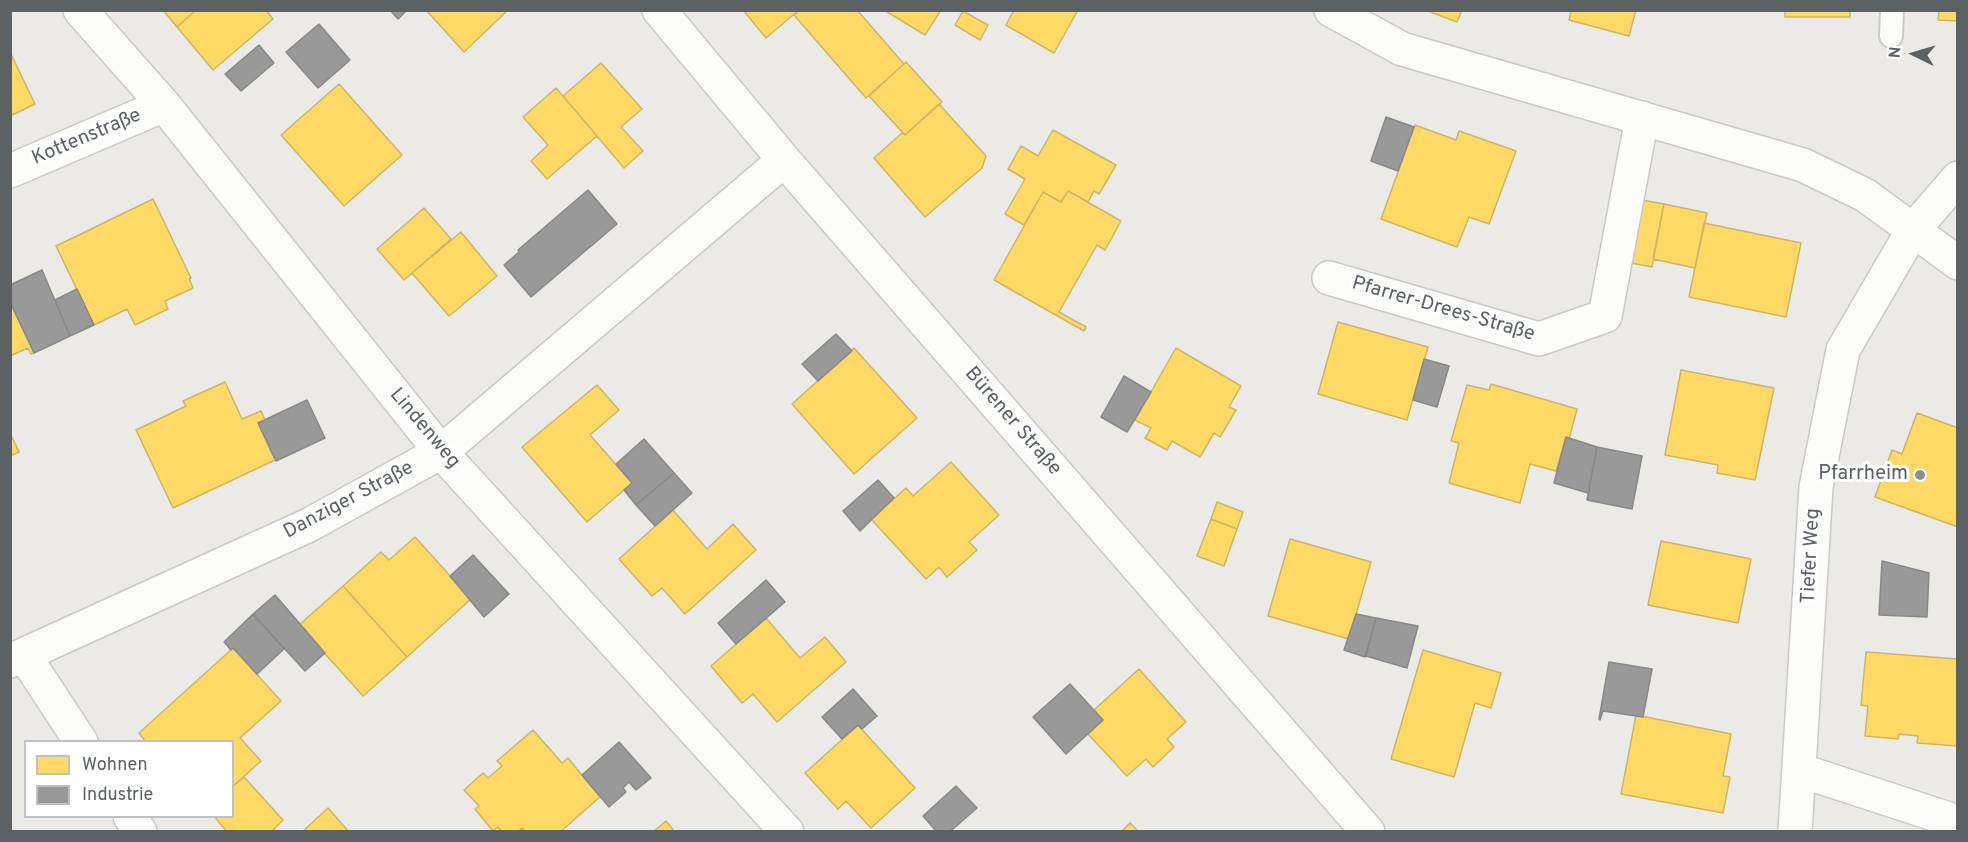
<!DOCTYPE html>
<meta charset="utf-8">
<style>
body{margin:0}
#map{position:relative;width:1968px;height:842px;overflow:hidden;background:#eceae7;font-family:Overpass,sans-serif}
canvas{display:block}
.frame{position:absolute;inset:0;border:12px solid #5c6164;pointer-events:none}
.legend{position:absolute;left:24px;top:740px;width:210px;height:78px;box-sizing:border-box;background:#fff;border:2px solid #bec0c1;margin:0;padding:8px 10px;list-style:none;font-size:18px;color:#5c6164}
.legend li{display:flex;align-items:center;gap:12px;height:30px}
.legend b{width:30px;border:2px solid #bec0c1}
.north{position:absolute;left:1884px;top:24px;width:60px;height:60px;-webkit-text-stroke:4px #fff;paint-order:stroke;rotate:275deg;font-size:16px;font-weight:700;line-height:24px;text-align:center;color:#5c6164}
.north::after{content:'';display:block;margin:auto;width:21px;height:27px;background:#5c6164;clip-path:polygon(50% 0,100% 100%,50% 72%,0 100%)}
</style>
<div id="map">
<canvas width="1968" height="842"></canvas>
<div class="frame"></div>
<ul class="legend">
<li><b style="height:16px;background:#ffd966"></b>Wohnen</li>
<li><b style="height:16px;background:#999"></b>Industrie</li>
</ul>
<div class="north">N</div>
</div>
<script>
const ctx = document.querySelector('canvas').getContext('2d');
ctx.lineJoin = 'round';
function fillPath(path, color) { ctx.fillStyle = color; ctx.fill(path, 'evenodd'); }
function trace(path, color, width, dash) { ctx.strokeStyle = color; ctx.lineWidth = width; ctx.lineCap = dash ? 'butt' : 'round'; ctx.setLineDash(dash || []); ctx.stroke(path); }
function drawText(font, color, halo, rows, align = 'center') {
  ctx.font = font + ' Overpass,sans-serif'; ctx.lineWidth = 6; ctx.setLineDash([]); ctx.textBaseline = 'middle'; ctx.strokeStyle = halo; ctx.fillStyle = color; for (const [text, x, y, turn = 0] of rows) {
    ctx.save(); ctx.translate(x, y); ctx.rotate((+turn || 0) * Math.PI / 180); ctx.textAlign = isNaN(turn) ? turn : align; if (halo) ctx.strokeText(text, 0, 0); ctx.fillText(text, 0, 0); ctx.restore();
  }
}
const homes = new Path2D(`
 M163,10H196L177,27Z
 M196,10H266L273,19L213,70L177,27Z
 M426,10H508L464,52Z
 M743,10H799L766,38Z
 M799,10H857L904,64L866,98L794,15Z
 M884,10H941L925,35Z
 M1014,10H1078L1054,53L1006,25Z
 M1425,10H1462L1457,22Z
 M1571,10H1636L1629,36L1569,20Z
 M1785,10H1850V17H1785Z
 M1939,10H1958V21L1938,20Z
 M963,11L988,25L980,40L955,25Z
 M10,52L35,104L10,116Z
 M906,62L942,102L905,135L869,96Z
 M601,63L642,109L621,127L643,151L624,168L563,96Z
 M339,84L402,155L344,206L281,135Z
 M556,88L597,136L547,179L531,161L548,145L523,117Z
 M939,104L986,156L982,168L925,217L874,158L902,133L905,135Z
 M1415,125L1456,140L1459,131L1516,151L1489,224L1469,217L1457,247L1381,219Z
 M1053,130L1116,165L1099,194L1094,191L1088,202L1068,191L1061,202L1043,192L1024,225L1005,214L1025,179L1008,169L1021,146L1038,156Z
 M1068,191L1121,221L1105,250L1097,245L1059,312L1086,327L1084,331L994,280L1043,192L1061,202Z
 M153,199L191,278L189,279L193,288L165,301L168,309L135,325L127,309L94,325L56,246Z
 M1642,200L1664,204L1652,267L1631,263Z
 M1664,204L1707,213L1695,268L1653,259Z
 M424,208L451,239L404,280L377,249Z
 M1704,223L1801,243L1786,317L1689,297Z
 M461,232L497,276L449,316L412,273Z
 M10,302L34,353L31,354L28,348L10,356Z
 M1338,322L1428,347L1407,420L1318,394Z
 M854,348L917,418L854,474L792,404Z
 M1176,348L1241,386L1229,407L1236,410L1220,437L1214,433L1200,457L1172,441L1167,450L1145,438L1151,428L1135,420Z
 M1681,370L1774,388L1755,480L1717,473L1718,465L1665,455Z
 M225,382L242,419L261,411L265,420L258,423L275,460L173,508L136,430L186,406L183,401Z
 M1491,384L1577,409L1569,439L1566,437L1556,471L1530,464L1520,503L1449,483L1459,443L1451,441L1467,385L1489,390Z
 M597,385L619,410L590,435L632,483L587,522L522,447Z
 M1917,413L1958,428V527L1875,497L1892,450L1902,454Z
 M10,433L19,452L10,456Z
 M951,462L999,515L969,542L977,550L947,577L939,567L926,579L871,519L906,488L913,496Z
 M1217,502L1243,512L1237,529L1211,519Z
 M673,510L707,549L733,524L756,550L685,614L662,588L652,596L619,559Z
 M1211,519L1237,529L1224,566L1197,556Z
 M415,537L471,599L407,657L343,586L381,552L389,560Z
 M1290,539L1371,562L1349,639L1268,616Z
 M1661,541L1751,559L1738,623L1648,605Z
 M343,586L407,657L363,696L299,625Z
 M766,618L800,658L825,637L846,662L777,722L753,694L742,703L711,666Z
 M233,648L281,701L240,738L261,761L232,787V742H146L139,733Z
 M1423,650L1501,673L1491,708L1475,703L1454,777L1391,759Z
 M1866,652L1958,659V746L1917,743L1918,736L1899,734L1898,739L1865,736L1868,706L1861,705Z
 M1139,669L1186,722L1167,739L1174,747L1153,767L1146,759L1127,776L1088,734L1103,720L1094,710Z
 M1636,715L1731,734L1723,776L1730,777L1723,813L1621,794Z
 M858,725L915,788L871,828L846,801L838,809L805,773Z
 M533,730L562,763L568,758L600,797L560,832H526L522,828L518,832H502L498,827L493,831L475,809L479,806L464,790L483,773L488,778L502,766L497,761Z
 M244,777L283,820L271,832H227L214,816H232V787Z
 M328,808L349,832H302Z
 M666,821L675,832H653Z
 M1130,823L1139,832H1121Z`);
const industry = new Path2D(`
 M390,10H407L398,19Z
 M319,24L350,60L318,88L286,52Z
 M259,45L274,63L241,91L225,74Z
 M1386,117L1414,127L1398,171L1371,161Z
 M588,190L617,224L531,297L504,265L519,252L518,250Z
 M42,270L70,336L34,353L10,302V285Z
 M77,289L94,325L70,336L55,300Z
 M836,334L852,351L818,381L802,364Z
 M1424,359L1449,366L1437,407L1413,400Z
 M1124,376L1151,392L1127,432L1101,417Z
 M307,400L325,438L276,461L258,423Z
 M1566,437L1597,447L1588,493L1554,483Z
 M644,439L674,473L636,505L624,490L632,483L616,464Z
 M1597,447L1642,456L1632,509L1587,500Z
 M674,473L692,493L655,526L636,505Z
 M878,480L894,498L860,531L843,511Z
 M473,555L509,594L484,617L450,576Z
 M1882,561L1929,573L1927,617L1879,615Z
 M766,580L785,602L736,644L718,623Z
 M275,595L325,653L305,671L253,614Z
 M253,614L284,649L257,674L233,648L231,650L224,642Z
 M1356,614L1376,618L1365,657L1344,650Z
 M1376,618L1418,626L1407,668L1366,656Z
 M1609,662L1652,669L1643,717L1603,711L1600,720L1599,719Z
 M1070,684L1103,720L1066,754L1033,717Z
 M853,689L877,716L862,729L858,725L842,739L822,717Z
 M619,742L651,778L636,790L629,782L623,788L626,792L609,807L582,775Z
 M956,786L977,808L953,829L948,832H937L923,816Z`);
const service = new Path2D(`
 M1891,36L1892,10`);
const minor = new Path2D(`
 M80,10L164,105L441,452L787,832
 M659,10L784,160L1368,832
 M1331,10L1402,49L1803,165L1865,195L1958,263
 M10,171L164,105
 M1329,278L1539,339L1605,316L1642,118
 M24,655L81,742
 M10,661L309,525L441,452L784,160
 M1799,770L1958,822
 M130,816L140,832
 M1795,832L1816,487L1843,350L1913,230L1958,178`);
const markers = [
 [1920,475,6,"#8e9192"]
];
const streetNames = [
 ["Kottenstraße",87,138,-23],
 ["Pfarrer-Drees-Straße",1443,310,16],
 ["Bürener Straße",1012,422,49],
 ["Lindenweg",424,429,50],
 ["Danziger Straße",349,501,-28],
 ["Tiefer Weg",1812,556,-87]
];
const poiNames = [
 ["Pfarrheim",1908,475]
];
fillPath(homes, '#ffd966');
trace(homes, '#ceb565', 1.5);
fillPath(industry, '#999');
trace(industry, '#878889', 1.5);
trace(service, '#c8c9c9', 26);
trace(minor, '#c8c9c9', 36);
trace(service, '#fcfcfb', 22);
trace(minor, '#fcfcfb', 33);
for (const [x, y, r, color] of markers) { const dot = new Path2D(); dot.arc(x, y, r, 0, 2 * Math.PI); ctx.fillStyle = color; ctx.fill(dot); trace(dot, '#fff', 2); }
drawText('20px', '#5c6164', '#fff', streetNames);
drawText('20px', '#5c6164', '#fff', poiNames, 'right');
</script>
